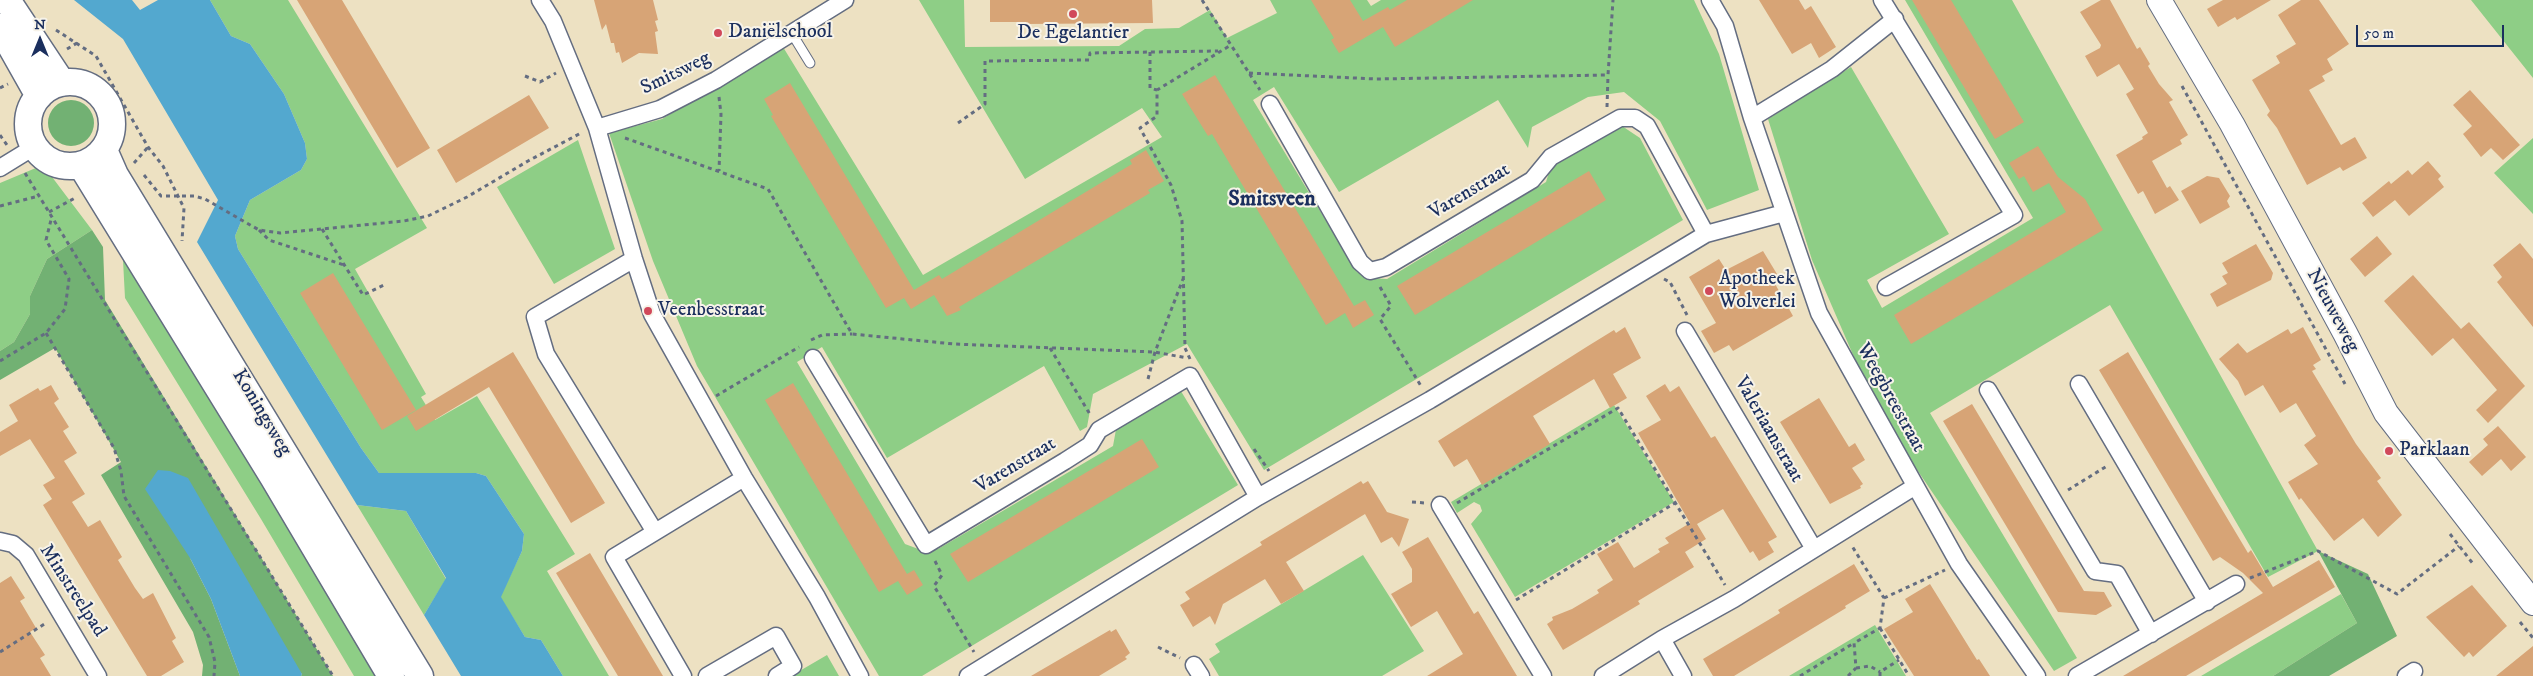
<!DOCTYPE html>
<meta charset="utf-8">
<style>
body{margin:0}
#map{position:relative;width:2533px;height:676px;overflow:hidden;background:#ede1c2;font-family:"IM FELL DW Pica",serif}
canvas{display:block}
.north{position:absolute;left:15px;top:15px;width:50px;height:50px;-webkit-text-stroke:4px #f7f3e8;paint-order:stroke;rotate:0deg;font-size:14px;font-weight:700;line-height:20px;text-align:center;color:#1b2f5e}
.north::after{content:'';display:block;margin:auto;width:18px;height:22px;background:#1b2f5e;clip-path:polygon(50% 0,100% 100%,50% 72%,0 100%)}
.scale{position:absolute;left:2356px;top:25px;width:148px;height:22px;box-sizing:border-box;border:2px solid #1b2f5e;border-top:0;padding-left:6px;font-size:15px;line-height:18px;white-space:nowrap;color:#1b2f5e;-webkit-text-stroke:4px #f7f3e8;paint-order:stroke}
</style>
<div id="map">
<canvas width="2533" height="676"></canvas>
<div class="north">N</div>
<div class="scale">50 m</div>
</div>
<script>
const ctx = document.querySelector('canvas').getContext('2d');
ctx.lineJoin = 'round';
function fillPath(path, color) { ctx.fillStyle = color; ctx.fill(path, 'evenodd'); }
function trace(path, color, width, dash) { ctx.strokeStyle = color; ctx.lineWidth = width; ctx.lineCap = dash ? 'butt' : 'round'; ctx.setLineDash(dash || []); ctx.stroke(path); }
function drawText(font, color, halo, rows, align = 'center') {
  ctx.font = font + ' "IM FELL DW Pica",serif'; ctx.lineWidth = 4; ctx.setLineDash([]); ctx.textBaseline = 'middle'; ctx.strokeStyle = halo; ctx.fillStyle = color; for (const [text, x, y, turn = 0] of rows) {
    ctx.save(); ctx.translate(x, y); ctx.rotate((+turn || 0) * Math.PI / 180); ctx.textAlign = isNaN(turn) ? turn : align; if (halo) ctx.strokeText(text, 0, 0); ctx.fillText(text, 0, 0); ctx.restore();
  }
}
const green = new Path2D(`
 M210,0H288L427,228L355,269L426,394L421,397L435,420L477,396L575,554L547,571L609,676H563L541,640L525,637L500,597L522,551L524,534L486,476L476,473H379L361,448L238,249L235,236L250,200L301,170L307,159L305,143L284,94L250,44L231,36Z
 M919,0H964L965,47L1119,46L1145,29L1179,28L1210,10L1227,38L1277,13L1270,0H1367L1371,6L1381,0H1694L1719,54L1759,190L1707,210L1660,121L1624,92L1588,97L1532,127L1528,148L1498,100L1339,192L1274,87L1253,100L1357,272L1371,278L1387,279L1546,182L1550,169L1565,157L1622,126L1640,138L1683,220L1264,470L1187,344L1093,394L1087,427L1080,431L1044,366L887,458L822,347L797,362L905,544L921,550L938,549L1113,446L1119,413L1176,383L1238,485L922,676H879L697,366L653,261L609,133L662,119L783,47L923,275L1162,137L1142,108L1025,179Z
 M1905,0H2012L2318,551L2268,577L2110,305L1930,413L2077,658L2054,671L1892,433L1854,357L1812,260L1768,119L1851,67L1949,234L1867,280L1882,308L2033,218Z
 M2471,0H2533V78Z
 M2533,138V214L2494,173Z
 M578,140L615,249L554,284L497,187Z
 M43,165L92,230L47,259L30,296V314L14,342L0,351V183Z
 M122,241L381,676H354L261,519L125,298Z
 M1614,405L1674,502L1515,597L1471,524L1482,511L1480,505L1474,502L1457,513L1451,502Z
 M357,505L406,511L446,579L424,615Z
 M1363,555L1424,651L1382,676H1219L1209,659L1220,652L1215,644Z
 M2341,594L2357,623L2273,676H2201Z
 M1875,625L1906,676H1789Z
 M827,655L839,676H791Z`);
const forest = new Path2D(`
 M48 123a23 23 0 1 1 46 0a23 23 0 1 1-46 0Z
 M92,230L103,247L105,300L333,676H301L302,674L190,558L211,599L240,676H202L203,665L193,632L101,475L121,462L55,348L0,380V351L14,342L30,314V296L47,259Z
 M2318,551L2368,574L2397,636L2329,676H2273L2357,623Z`);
const water = new Path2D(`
 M74,0H132L140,10L158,0H210L231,36L250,44L284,94L305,143L307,159L301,170L250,200L235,236L238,249L361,448L379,473H476L486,476L524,534L522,551L501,597L525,637L541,640L563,676H461L424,615L446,578L406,511L357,505L197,242L218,200L123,39Z
 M158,470L170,471L188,478L302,674L301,676H240L211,599L190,558L145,489Z`);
const building = new Path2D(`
 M297,0H342L430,148L397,168Z
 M594,0H653L658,20L655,21L658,31L655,32L658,54L639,53L622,63L619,52L616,53L614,43H611L606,24L602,30Z
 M990,0H1152L1153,23L1025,24V22H990Z
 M1311,0H1350L1363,21L1388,7L1390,10L1407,0H1473L1395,47L1383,27L1339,53L1331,40L1334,38Z
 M1759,0H1799L1805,10L1811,6L1836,47L1819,58L1811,43L1792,54Z
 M1912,0H1951L2024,122L1995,139Z
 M2101,0H2110L2137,49L2140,47L2150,64L2148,66L2159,84L2173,100L2169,102L2188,135L2180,140L2182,144L2152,161L2167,188L2170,186L2179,200L2155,214L2143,191L2138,194L2116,155L2143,139L2142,137L2148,133L2126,94L2134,89L2119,64L2097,77L2085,56L2100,48L2101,45L2080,12Z
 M2223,0H2271L2237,20L2235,17L2218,27L2207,9Z
 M2301,0H2319L2349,44L2327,59L2333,70L2322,76L2325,81L2309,90L2341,145L2355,137L2367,158L2343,171L2340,167L2307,185L2277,128L2267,115L2270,111L2252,80L2280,63L2276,56L2296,44L2278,15Z
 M1215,75L1354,306L1365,300L1374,315L1353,328L1345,313L1326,325L1212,134L1208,136L1182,94Z
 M790,83L914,290L939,275L942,279L1132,164L1130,160L1146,150L1164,181L1148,190L1150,193L959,307L961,310L947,316L934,295L911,309L904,298L886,308L771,116L773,115L764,99Z
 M2470,90L2520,145L2503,160L2491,148L2481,157L2463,134L2472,126L2453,105Z
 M529,95L549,128L456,183L437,150Z
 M2038,146L2058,177L2085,199L2103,230L1911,344L1894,315L2066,212L2049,183L2033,192L2024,176L2019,179L2009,163Z
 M2428,161L2441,176L2438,179L2444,187L2409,216L2395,200L2373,217L2362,203L2389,181L2391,184L2408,170L2412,175Z
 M1589,171L1606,200L1415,315L1397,286Z
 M2207,176L2219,178L2230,196L2227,201L2230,207L2200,224L2181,191Z
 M2377,236L2392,254L2365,277L2350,259Z
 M2520,243L2533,259V327L2497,282L2502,277L2493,265Z
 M2256,244L2273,273L2271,280L2217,307L2210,294L2227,284L2222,276L2228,273L2222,263Z
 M1763,251L1780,279L1774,282L1793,316L1733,351L1729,345L1714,353L1701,331L1716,323L1689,277L1719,259L1726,270Z
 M333,273L416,410L382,430L300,293Z
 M2413,275L2461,329L2469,322L2525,386L2488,423L2476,410L2497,390L2453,338L2432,356L2384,301Z
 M1625,327L1641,358L1613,374L1627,398L1610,408L1594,379L1533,416L1550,444L1482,485L1467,459L1454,467L1438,441L1588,346L1614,330L1616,333Z
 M2303,327L2321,360L2313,365L2316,369L2312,371L2356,444L2381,478L2377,481L2402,515L2378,537L2363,518L2334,541L2301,498L2299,500L2288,482L2318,464L2304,445L2316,436L2296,403L2280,413L2263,385L2245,396L2238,381L2219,359L2238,343L2247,353L2288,329L2291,334Z
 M513,352L605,503L571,523L489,387L416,431L407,416Z
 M2128,352L2248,553L2251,550L2273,587L2319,560L2335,587L2186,676H2123L2263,593L2243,573L2220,557L2213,561L2099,370Z
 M793,383L907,574L914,570L923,585L907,595L898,581L879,592L765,400Z
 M1665,384L1670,392L1679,386L1711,438L1715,436L1777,537L1768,542L1774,552L1759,561L1753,551L1750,553L1723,509L1697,524L1706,539L1685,552L1694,567L1638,601L1640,604L1563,650L1547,624L1553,620L1552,617L1572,609L1599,593L1597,590L1613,580L1597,554L1618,542L1634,568L1660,552L1658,549L1669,543L1665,538L1690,523L1638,433L1661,420L1646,396Z
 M51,385L59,399L54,403L69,427L63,431L77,453L64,461L85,494L72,502L88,527L100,520L122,557L118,560L135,588L143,599L153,593L176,638L172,641L184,662L161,676H147L43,505L52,499L43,485L55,478L30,439L0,456V432L18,421L9,405L38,388L40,391Z
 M1819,398L1849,447L1855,443L1865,460L1852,468L1863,484L1860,486L1861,488L1830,504L1780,422Z
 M1972,404L2084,591L2104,592L2112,606L2096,615L2058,612L1943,421Z
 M2498,426L2526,457L2511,471L2501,459L2482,476L2469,462L2488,445L2483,439Z
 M1142,439L1159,467L968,582L950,554Z
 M1361,481L1363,484L1368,481L1387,512L1409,519L1399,547L1392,537L1381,543L1365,514L1286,562L1304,591L1281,604L1265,579L1223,604L1215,625L1210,616L1193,627L1180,605L1190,599L1185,592L1262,545L1260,542Z
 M1428,537L1474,614L1478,611L1517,676H1427L1463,654L1437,611L1411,627L1391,594L1412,582V569L1402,552Z
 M590,553L644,644L663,676H618L556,573Z
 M1854,564L1870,591L1845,606L1846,608L1734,676H1713L1703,659L1780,613L1778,610Z
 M11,576L25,598L20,601L36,628L30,632L45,655L40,658L51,676H0V583Z
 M1930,584L1977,660L1979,659L1990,676H1914L1884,629L1913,612L1905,599Z
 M2472,585L2507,626L2473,657L2469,652L2464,657L2426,617Z
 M1116,629L1130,653L1125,657L1127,659L1099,676H1031L1110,630L1111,632Z
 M2533,646V676H2496Z`);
const path = new Path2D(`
 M1202,0L1260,90
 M56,30L96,56L148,147L163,166L184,208L182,241
 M67,49L77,43
 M1150,52V88L1157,90
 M1249,73L1376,79L1608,75L1613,0
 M525,76L540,82L556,73
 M2182,86L2345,384
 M0,88L8,84
 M719,97L721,114L719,171
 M1607,107L1608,75
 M958,123L985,104V61L1089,60L1090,53L1218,51
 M0,135L7,145
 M625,138L768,189L852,334L954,344L1155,352L1187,358
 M134,163L148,147
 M25,173L333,676
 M144,175L161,196H194L205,199L259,230L280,233L404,221L428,216L467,197L528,161L581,133
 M0,206L39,196
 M49,212L75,198
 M322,229L363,295L384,285
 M259,230L269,240L344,265
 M1664,279L1670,282L1687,315
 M1380,287L1391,306L1380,319L1421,386
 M46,333L114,448L121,471L124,496L209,637L215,662L214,676
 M811,340L822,335L852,334
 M1050,348L1091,416
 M1190,359L1185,348L1182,221L1171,185L1140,128L1157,116V90L1231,45
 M0,361L46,333L65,309L69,279L46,240L52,216
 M1148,379L1155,352L1183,279
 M716,396L799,347
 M1254,449L1269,471
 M2068,490L2107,466
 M1412,502L1425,503
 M1457,503L1618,408L1725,585
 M2450,534L2474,565
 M935,561L942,575L934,586L974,652
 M2250,578L2318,551L2397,594L2459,546
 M1884,598L1945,570
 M1516,600L1675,503
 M2520,622L2533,638
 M1880,628L1909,676
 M1158,647L1180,658
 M0,652L46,623
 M1856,668L1870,666L1880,672
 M1800,676L1854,643
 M1848,676L1856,668L1854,643L1880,628L1884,598L1852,546
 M1880,676V672L1899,660`);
const lane = new Path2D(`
 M791,32L810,63`);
const street = new Path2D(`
 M540,0L553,21L597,128L634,259L652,314L744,478L817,597L860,676
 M1710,0L1725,26L1752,118L1819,313L1959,564L2037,676
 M1882,0L2014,215L1886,287
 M1270,104L1360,262L1370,271L1386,267L1532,180L1551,157L1620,118H1635L1647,126L1706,234
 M1752,118L1832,69L1895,19
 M597,128L660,109L716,80L845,0
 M0,168L34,147
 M634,259L535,317L546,354L655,532
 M1685,331L1814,549
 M813,358L926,545L1065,461L1090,445L1099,430L1190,376L1258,497
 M2079,384L2207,602
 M1988,390L2095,571L2117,574L2151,634
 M1440,505L1543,676
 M0,541L13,544L26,555L98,676
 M1662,639L1683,676
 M1194,665L1201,676
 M683,676L614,557L744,478
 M707,676L776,636L793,666L777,676
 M968,676L1258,497L1430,400L1706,234L1784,213
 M1603,676L1662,639L1734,599L1914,487
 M2077,676L2236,584
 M2406,676L2414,671`);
const secondary = new Path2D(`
 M2159,0L2232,124L2345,333L2386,413L2533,603`);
const primary = new Path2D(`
 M7,0L62,83
 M0,27L39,96
 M28 124a42 42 0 1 1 84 0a42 42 0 1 1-84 0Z
 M104,150L115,175L420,676
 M81,165L273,477L391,676`);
const markers = [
 [1073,14,5,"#d1495b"],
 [718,33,5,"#d1495b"],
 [1709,291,5,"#d1495b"],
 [648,311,5,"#d1495b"],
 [2389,451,5,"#d1495b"]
];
const poiNames = [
 ["Daniëlschool",728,33],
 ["De Egelantier",1073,34,"center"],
 ["Apotheek",1719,280],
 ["Wolverlei",1719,303],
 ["Veenbesstraat",658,311],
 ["Parklaan",2399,451]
];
const streetNames = [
 ["Smitsweg",676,74,-26],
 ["Varenstraat",1470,192,-31],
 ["Nieuweweg",2332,311,62],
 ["Weegbreestraat",1890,398,61],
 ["Koningsweg",261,413,59],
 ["Valeriaanstraat",1768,430,60],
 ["Varenstraat",1016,466,-31],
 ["Minstreelpad",72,591,57]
];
const quarterNames = [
 ["Smitsveen",1272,200]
];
fillPath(green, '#8ece86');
fillPath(forest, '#72b173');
fillPath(water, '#53a8cf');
fillPath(building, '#d7a476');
trace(lane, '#646d81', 11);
trace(street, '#646d81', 19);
trace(secondary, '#646d81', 26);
trace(primary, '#646d81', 29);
trace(path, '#646d81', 3, [4, 4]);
trace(lane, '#fff', 9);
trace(street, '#fff', 16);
trace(secondary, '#fff', 24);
trace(primary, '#fff', 26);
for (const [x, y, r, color] of markers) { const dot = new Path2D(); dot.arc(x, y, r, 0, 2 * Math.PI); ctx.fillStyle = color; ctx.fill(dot); trace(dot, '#f7f3e8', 2); }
drawText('20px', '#1b2f5e', '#f7f3e8', poiNames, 'left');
drawText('20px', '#1b2f5e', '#f7f3e8', streetNames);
drawText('bold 22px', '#1b2f5e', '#f7f3e8', quarterNames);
</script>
